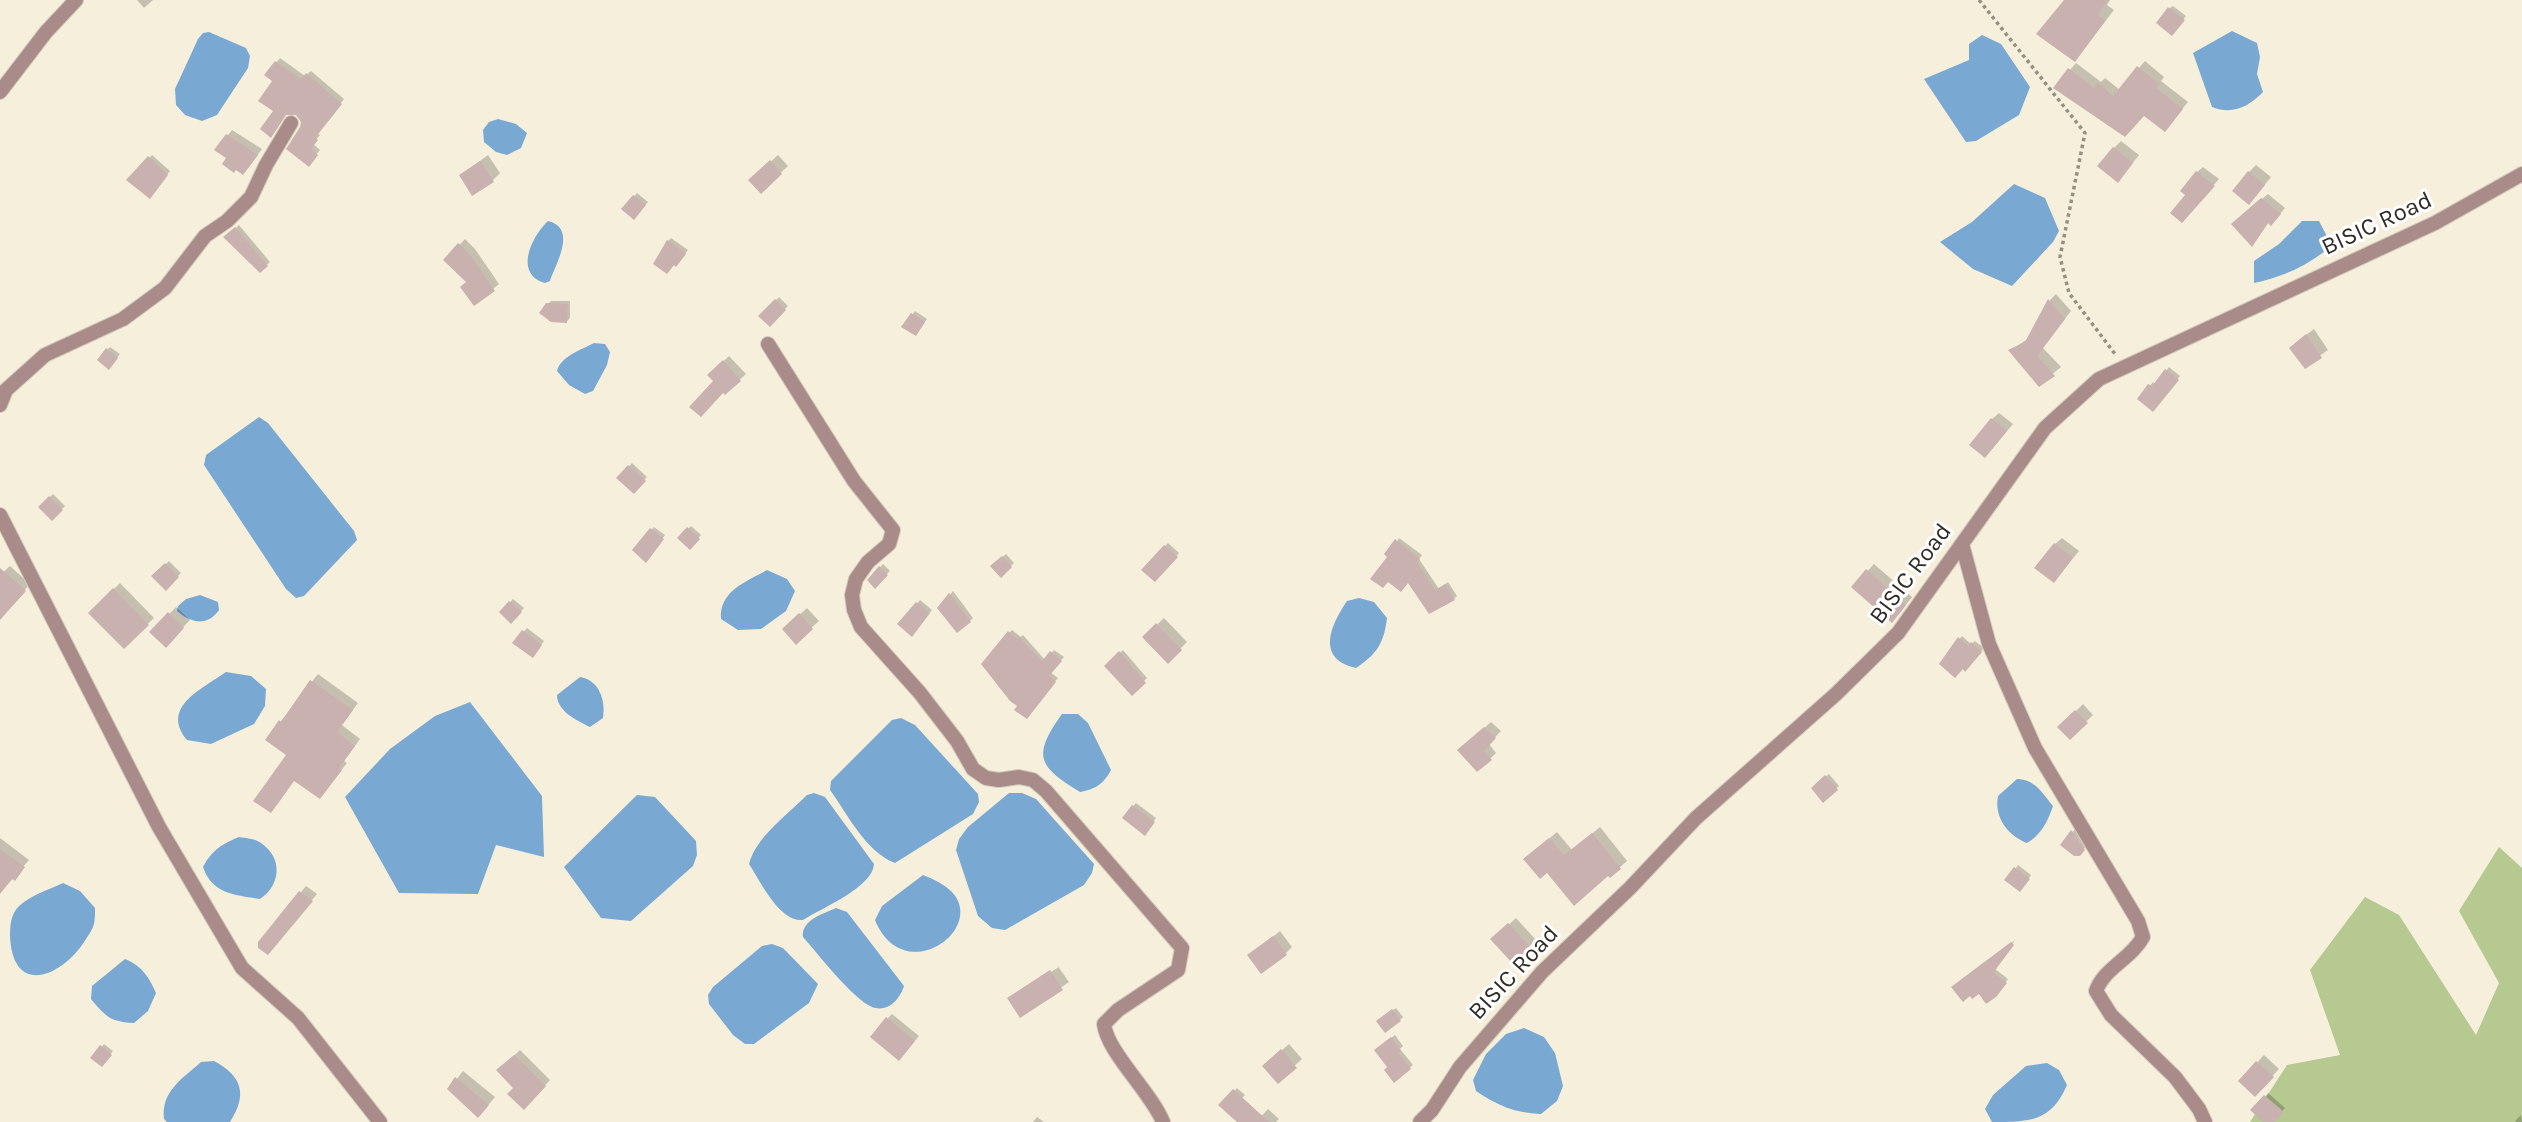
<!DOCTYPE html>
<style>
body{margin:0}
canvas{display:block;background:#f6efdc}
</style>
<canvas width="2522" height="1122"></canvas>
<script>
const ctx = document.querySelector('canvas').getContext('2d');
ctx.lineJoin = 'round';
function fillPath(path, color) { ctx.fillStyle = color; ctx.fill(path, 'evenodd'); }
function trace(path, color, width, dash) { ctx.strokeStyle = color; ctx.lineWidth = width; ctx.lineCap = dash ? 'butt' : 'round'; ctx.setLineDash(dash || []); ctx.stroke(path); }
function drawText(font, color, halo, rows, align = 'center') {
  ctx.font = font + ' Karla,sans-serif'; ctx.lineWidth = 6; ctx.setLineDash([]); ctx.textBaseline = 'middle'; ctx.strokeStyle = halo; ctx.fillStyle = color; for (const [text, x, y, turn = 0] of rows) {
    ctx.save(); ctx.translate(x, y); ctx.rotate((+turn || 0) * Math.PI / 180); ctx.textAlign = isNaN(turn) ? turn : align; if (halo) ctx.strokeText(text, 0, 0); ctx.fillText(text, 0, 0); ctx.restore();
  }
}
const forest = new Path2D(`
 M2499,847L2522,868V1122H2250L2287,1065L2340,1055L2310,970L2365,897L2399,915L2476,1035L2499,983L2459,911Z`);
const water = new Path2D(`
 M2232,31L2257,43L2260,57L2257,74L2263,92C2248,107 2233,115 2212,107L2193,53Z
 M209,32L246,48L250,56L248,68L217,115L202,121L185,115L176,105L175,89L198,39L203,33Z
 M1982,35L2001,44L2030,87L2019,115L1976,141L1966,142L1924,79L1969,60V44Z
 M498,119L516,124L527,133L521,148L507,155L496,152L484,142L483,130L489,122Z
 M2014,184L2045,198L2059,231L2053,242L2012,286L1973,269L1940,242L1972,222Z
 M548,221C577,228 557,262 550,281L545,283C514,274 531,237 548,221Z
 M2302,221H2319L2332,246C2306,266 2286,276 2254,283V261L2279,244Z
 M594,343L605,344L610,352L607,365L593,391L585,394L569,385L557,371C561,356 581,350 594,343Z
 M259,417L268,423L354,531L357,540L304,596L296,598L286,589L204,465L206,455Z
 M767,570L787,579L795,591L786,611L761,629L738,630L721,619C719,591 746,582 767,570Z
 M200,595L218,602L219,610C208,626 192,624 177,611L178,606L186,599Z
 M1359,598L1374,602L1387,618C1384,643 1377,654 1356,668C1316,659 1330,626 1347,601Z
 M226,672L251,676L266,689L265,706L254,724L211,744L187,740C160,707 202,689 226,672Z
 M580,677C599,680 606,700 603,718L590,727C576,720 557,711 557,695Z
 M470,702L542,796L544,857L496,845L478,894L399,893L345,797L390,749L435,716Z
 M1062,714H1078L1088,723L1111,770C1103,785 1095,789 1080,792C1038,766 1032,756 1062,714Z
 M901,718L915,725L978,794L979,802L973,814L895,863C866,852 848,815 830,790L831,781L892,720Z
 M2017,779C2035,779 2043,794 2053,806C2048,821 2041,835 2027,843C2007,835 1994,817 1998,796Z
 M814,793L825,797L874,864C873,887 822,908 803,920C779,922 761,882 749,864C756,837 787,815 807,795Z
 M1009,793H1022L1036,799L1094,864L1092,873L1084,885L1005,930L992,928L978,916L956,850L959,839L968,827Z
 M637,795L655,797L696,841L697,855L693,866L631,921L601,918L564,867Z
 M239,837C246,838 256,839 261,843C283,858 281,885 260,899C235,895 212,894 203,867C212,850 222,844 239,837Z
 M923,875C933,879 944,884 952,892C987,930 903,989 875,920L882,906Z
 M63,883L80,891L95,908C95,913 95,919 94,924C93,929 89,934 86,939C63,977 12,998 10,935C10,921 12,910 24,902C35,894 50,889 63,883Z
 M836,908L847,912L904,986C900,999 888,1013 872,1007C853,999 818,954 803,937C801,920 823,914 836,908Z
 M772,944L783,948L818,984L809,1003L754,1044H745L733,1035L709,1004L708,995L713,987L762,946Z
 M125,959C142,966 149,977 156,993L148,1011L134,1023C111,1022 106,1017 91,999L92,986Z
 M1524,1028L1544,1037L1555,1053L1563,1086L1557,1101L1541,1114C1515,1113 1498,1106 1476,1091L1473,1080L1486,1054L1506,1034Z
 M214,1061C242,1076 248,1094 230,1122H167L164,1119C161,1091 182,1079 201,1062Z
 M2047,1063L2059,1070L2067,1085C2051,1122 2029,1122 1992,1122L1985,1109L1993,1095L2026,1066Z`);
const shadow = new Path2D(`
 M137,0H153L144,8Z
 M2066,0H2110L2107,5L2114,10L2075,60Z
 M2173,6L2186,16L2175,30L2170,8Z
 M280,58L305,76L311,71L344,99L317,133L320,135L313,144L320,150L312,160L301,128V117L292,112L276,111L275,80L267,74Z
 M2145,61L2164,77L2161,81L2188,102L2171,123L2055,87L2076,63L2101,82L2105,78L2120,90Z
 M232,130L262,149L248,168L217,149Z
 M2121,141L2139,155L2125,173L2114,148Z
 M152,155L170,171L153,194L129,180Z
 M488,155L500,173L493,180L461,175Z
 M778,155L788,166L761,191L751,180Z
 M2256,165L2271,177L2256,196L2249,172Z
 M2203,167L2219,179L2188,215L2187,195L2197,172Z
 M637,193L648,202L634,218L624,209Z
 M2268,194L2285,208L2277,218L2269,222L2252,245L2239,218Z
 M239,225L270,262L260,271L226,237Z
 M671,238L688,250L679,262L668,241Z
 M465,239L475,249L499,284L475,304L468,282L445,260Z
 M2056,294L2071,311L2043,348L2061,367L2039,385L2011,350L2029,338L2050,300Z
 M779,297L788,306L770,324L761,316Z
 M551,301H570V318L567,321L548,304Z
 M915,311L927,319L918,331L904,327Z
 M2314,329L2328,350L2305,366L2298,341Z
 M110,347L120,354L112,364L107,350Z
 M729,356L746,374L725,393L709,375Z
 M2169,367L2180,376L2156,407L2139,399L2153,382L2155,384Z
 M1999,413L2013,424L1992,449V419Z
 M632,463L647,477L634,492L619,478Z
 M53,494L65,506L52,519L40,507Z
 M691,526L701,535L690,547L679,538Z
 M654,527L665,535L649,558L634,550Z
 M1399,538L1422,555L1419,559L1439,589L1448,582L1457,596L1454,599L1444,606L1389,556Z
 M2062,538L2079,551L2060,574L2055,544Z
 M1168,543L1179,553L1155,580L1143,570Z
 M1006,554L1014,563L1001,575L993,566Z
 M169,561L181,573L166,588L154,576Z
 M883,564L890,571L875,586L869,580Z
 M1874,564L1912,597L1899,614L1853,587Z
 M10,566L30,584L0,618V575Z
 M120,583L154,618L124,647L90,613Z
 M953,591L973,618L970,621L939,608Z
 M513,599L524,608L511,622L501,612Z
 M920,600L932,610L915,632L899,624Z
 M176,607L190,620L166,645L152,632Z
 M807,608L819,621L796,642L784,629Z
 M1164,618L1187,642L1168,661L1144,637Z
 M527,628L544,641L535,653L514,643Z
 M1012,630L1021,637L1023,635L1045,660L1054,650L1064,657L1050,672L1058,678L1029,714L1020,705L1009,633Z
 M1962,636L1971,644L1975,641L1984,648L1965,669L1941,664Z
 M1123,650L1147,678L1132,693L1106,666Z
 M318,674L358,703L342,725L360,739L344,761L347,763L320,797L295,779L277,805L289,755L267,739Z
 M2083,704L2093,715L2070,737L2060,727Z
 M1491,722L1501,731L1489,744L1496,753L1478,770L1460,750Z
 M1829,774L1839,786L1824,800L1813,788Z
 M1136,803L1156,818L1147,831L1133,806Z
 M1600,827L1627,861L1610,876L1532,853L1557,832L1572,850Z
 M2075,829L2086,846L2083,850L2062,844Z
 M0,838L29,860L0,893Z
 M2018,865L2031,875L2023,887L2016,868Z
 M306,886L317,894L273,947L260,942Z
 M1516,918L1536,940L1513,962L1493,939Z
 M1280,931L1292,947L1285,954L1250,955Z
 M2015,940L1995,969L2008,979L1999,992H1979L1956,984Z
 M1057,965L1069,982L1021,1016L1009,998L1059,967Z
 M1396,1008L1403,1017L1400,1020L1381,1018Z
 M892,1014L919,1036L904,1054L887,1019Z
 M1395,1035L1403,1046L1400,1049L1413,1065L1395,1080L1379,1047Z
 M104,1044L113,1051L101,1065L92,1058Z
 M1289,1044L1302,1059L1278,1081L1272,1059Z
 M520,1050L550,1080L524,1108L515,1088L499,1070Z
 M2264,1055L2279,1069L2255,1094L2240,1081Z
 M463,1071L495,1097L485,1109L449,1089Z
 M1237,1088L1245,1095L1229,1112L1221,1105Z
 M2268,1093L2285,1108L2273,1122H2266L2253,1110Z
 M1268,1109L1279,1119L1276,1122H1256Z
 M2521,1115L2522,1122H2515L2517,1119Z
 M1037,1117L1044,1122H1033Z`);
const building = new Path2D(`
 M2064,0H2107L2098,16L2106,20L2075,62L2036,34Z
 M2168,7L2185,20L2172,36L2156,23Z
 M275,61L301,79L306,73L342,104L315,138L318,140L311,149L318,155L309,167L286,149L300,127L301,122L296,115H286L271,138L260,129L273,111L258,101L272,81L264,75Z
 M2137,66L2159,84L2156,88L2183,109L2165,132L2144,116L2125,137L2053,88L2068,68L2094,88L2098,83L2113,96Z
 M226,134L258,155L243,175L236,170L234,173L222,164L226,158L214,150Z
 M2113,147L2133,163L2118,183L2097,166Z
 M148,156L168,175L150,199L126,180Z
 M770,160L782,174L761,194L748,180Z
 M480,161L494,182L472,196L459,175Z
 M2196,171L2215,186L2182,223L2170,213L2185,195L2180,191Z
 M2248,171L2265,185L2249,205L2232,191Z
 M633,195L646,205L634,220L621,209Z
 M2261,198L2281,214L2271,226L2268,223L2252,247L2231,224Z
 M235,227L268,266L260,273L223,237Z
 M667,240L686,254L676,267L674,265L667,274L653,264Z
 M458,243L470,255L495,291L474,306L460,287L466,282L443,260Z
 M775,299L786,310L770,327L758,316Z
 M2048,299L2065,319L2037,356L2055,376L2039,387L2008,350L2025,342Z
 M546,303L568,304L567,323L551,322L539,313Z
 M911,313L925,322L916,336L901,327Z
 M2306,334L2322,358L2305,369L2289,348Z
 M106,348L118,358L109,370L97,360Z
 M723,360L741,381L725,395L723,393L701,417L689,407L713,381L707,375Z
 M2165,369L2179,380L2153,412L2137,399L2148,384L2152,386Z
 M1991,418L2007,431L1985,458L1969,445Z
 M628,465L646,481L634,494L616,478Z
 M49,496L63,510L52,521L38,507Z
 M687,527L700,539L690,550L677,538Z
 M650,528L664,539L646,563L632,550Z
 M1395,539L1420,559L1417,563L1435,590L1445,584L1455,600L1429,614L1408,583L1401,592L1388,582L1383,588L1370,579L1387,557L1384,554Z
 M2054,543L2073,558L2054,583L2034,568Z
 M1164,545L1178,557L1155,582L1141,570Z
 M1002,556L1012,567L1001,578L990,566Z
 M165,563L179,577L166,591L151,576Z
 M879,566L888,575L875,589L867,580Z
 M0,568L26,591L0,620Z
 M1866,569L1906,605L1892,623L1851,587Z
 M113,588L149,625L124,649L88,613Z
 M949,593L971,622L957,633L937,608Z
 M509,601L522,612L511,624L499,612Z
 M916,602L930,613L912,637L897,624Z
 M168,612L184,628L166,648L149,632Z
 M799,613L813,629L796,645L782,629Z
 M1156,623L1182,650L1168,664L1142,637Z
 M522,630L542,645L533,658L512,643Z
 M1008,631L1017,639L1019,637L1042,661L1050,651L1062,661L1049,676L1056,682L1027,719L1014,710L1017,706L1010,701L981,664Z
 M1958,637L1968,646L1971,642L1982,652L1965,672L1963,669L1955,678L1939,664Z
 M1119,651L1146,683L1132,696L1104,666Z
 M310,680L353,710L337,732L355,746L339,768L342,770L320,799L294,781L271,813L253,801L286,755L265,740L279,720L281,722Z
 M2075,710L2088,723L2070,740L2057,727Z
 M1484,727L1496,738L1484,751L1492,760L1477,772L1457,750Z
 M1825,775L1838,790L1823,803L1811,788Z
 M1132,805L1155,822L1145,836L1122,818Z
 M2071,830L2085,850L2080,856H2074L2060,845Z
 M1592,833L1621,869L1610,878L1608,876L1574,906L1547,873L1540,879L1523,859L1549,838L1564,855Z
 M0,849L25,867L15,881L12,879L0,894Z
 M2014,867L2030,879L2020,892L2004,880Z
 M299,891L313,901L268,955L258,948V942Z
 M1508,923L1531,948L1513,964L1490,939Z
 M1273,936L1287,955L1261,974L1247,955Z
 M2011,942L2014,945L1993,973L2007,983L1996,997L1986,1004L1979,994L1972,999L1970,996L1963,1002L1951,987Z
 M1050,970L1063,990L1020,1018L1007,998Z
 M1392,1009L1401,1021L1385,1033L1376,1021Z
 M886,1017L915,1041L899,1061L870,1037Z
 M1391,1037L1401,1051L1398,1053L1411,1069L1394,1083L1384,1070L1387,1067L1374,1050Z
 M100,1045L112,1055L102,1067L90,1058Z
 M1281,1049L1297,1068L1278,1084L1262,1066Z
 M514,1055L546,1086L524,1110L507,1094L513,1088L496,1070Z
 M2256,1061L2274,1077L2255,1097L2238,1081Z
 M455,1077L489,1105L478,1118L447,1089Z
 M1233,1089L1269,1122H1237L1218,1105Z
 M2264,1095L2284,1112L2275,1122H2263L2250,1110Z`);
const path = new Path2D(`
 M1979,0L2085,133L2060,257L2069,293L2115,354`);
const street = new Path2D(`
 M0,92L46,32L76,0
 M768,344L854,481L893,530L889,544L868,562L856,579L852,595L854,610L861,627L920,693L957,741L973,769L986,778L999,780L1019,777L1033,780L1046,791L1182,948L1178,970L1118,1010L1104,1024C1107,1052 1151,1092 1163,1122
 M0,405L6,390L45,355L123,319L165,288L205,236L227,221L251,197L266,165L291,123
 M0,515L159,827L242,968L298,1018L380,1122
 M1962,544L1989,644L2035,748L2138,921L2143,937C2131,959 2104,968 2096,991L2111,1015L2175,1077L2199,1109L2205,1122
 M1420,1122L1432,1110L1460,1067L1542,972L1630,888L1696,818L1836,694L1898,633L2045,428L2099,379L2435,223L2522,174`);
const streetNames = [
 ["BISIC Road",2377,224,-25],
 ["BISIC Road",1911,574,-53],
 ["BISIC Road",1514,973,-47]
];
fillPath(forest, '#b5c991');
fillPath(water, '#79a9d3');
fillPath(shadow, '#0003');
fillPath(building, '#c8b1ae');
trace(street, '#d2ccbb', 16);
trace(path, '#959082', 3.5, [3.5, 3.5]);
trace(street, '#a98b8a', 14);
drawText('24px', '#2e2c24', '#fff', streetNames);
</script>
